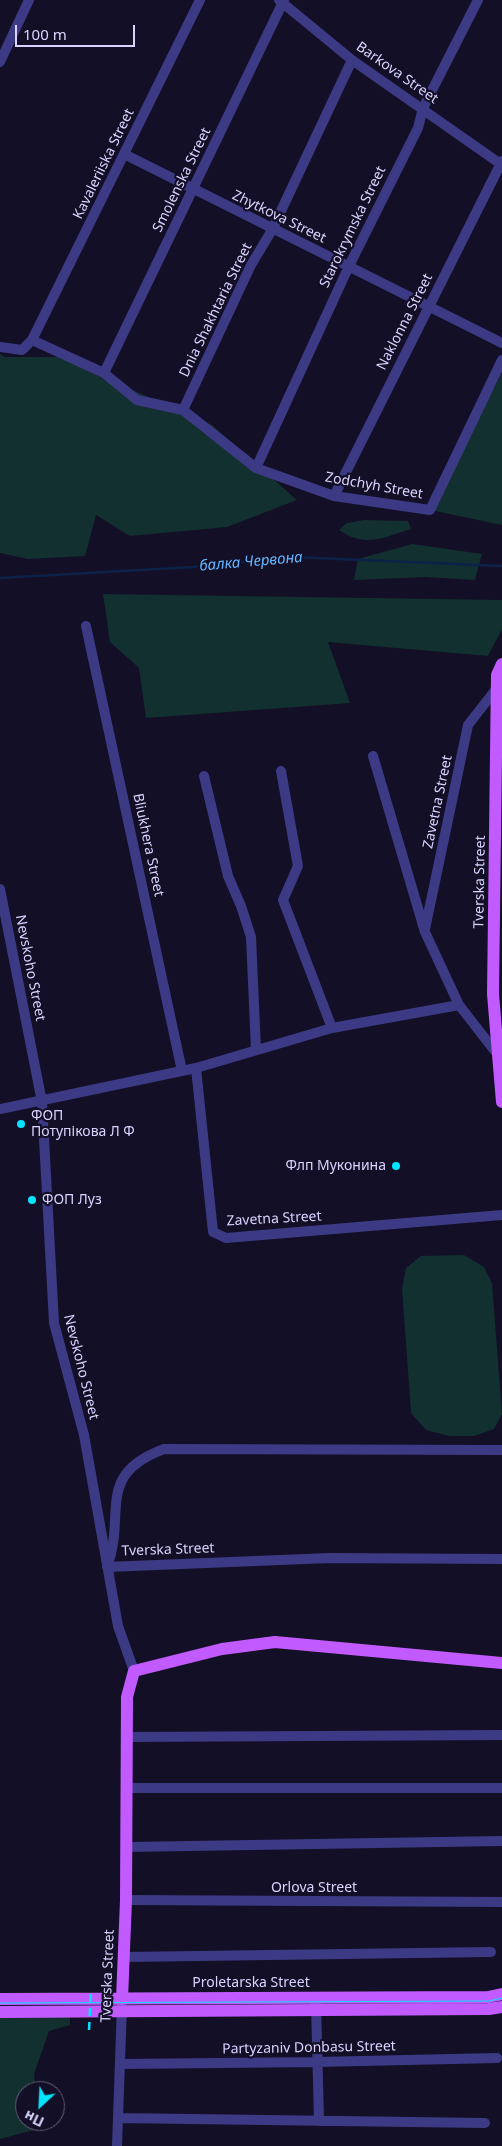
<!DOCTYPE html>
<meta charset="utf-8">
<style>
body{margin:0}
#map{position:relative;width:502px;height:2146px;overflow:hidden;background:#130f26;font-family:"Noto Sans",sans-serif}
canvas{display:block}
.north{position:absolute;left:15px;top:2081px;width:50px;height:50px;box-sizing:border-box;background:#130f26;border:1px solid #625e7d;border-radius:50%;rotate:205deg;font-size:14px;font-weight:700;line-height:20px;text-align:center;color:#d9d4ff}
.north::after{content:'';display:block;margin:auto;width:18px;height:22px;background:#00e5ff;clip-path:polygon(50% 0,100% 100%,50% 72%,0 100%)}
.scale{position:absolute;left:15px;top:25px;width:120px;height:22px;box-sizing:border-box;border:2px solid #d9d4ff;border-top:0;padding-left:6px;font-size:15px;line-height:18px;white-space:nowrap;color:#d9d4ff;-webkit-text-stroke:4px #130f26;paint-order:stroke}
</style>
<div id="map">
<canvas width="502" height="2146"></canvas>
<div class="north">Пн</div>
<div class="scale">100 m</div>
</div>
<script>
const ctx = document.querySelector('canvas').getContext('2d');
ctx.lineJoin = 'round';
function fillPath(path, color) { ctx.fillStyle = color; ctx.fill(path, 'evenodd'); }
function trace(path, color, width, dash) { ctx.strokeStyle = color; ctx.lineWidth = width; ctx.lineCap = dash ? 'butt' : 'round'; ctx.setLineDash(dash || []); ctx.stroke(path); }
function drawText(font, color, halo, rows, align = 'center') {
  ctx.font = font + ' "Noto Sans",sans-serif'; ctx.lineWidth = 4.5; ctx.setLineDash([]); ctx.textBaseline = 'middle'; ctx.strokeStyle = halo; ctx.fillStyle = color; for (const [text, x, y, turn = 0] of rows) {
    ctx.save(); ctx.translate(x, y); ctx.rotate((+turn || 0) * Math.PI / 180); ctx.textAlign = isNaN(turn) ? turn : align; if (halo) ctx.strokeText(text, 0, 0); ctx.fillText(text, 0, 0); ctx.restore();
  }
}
const green = new Path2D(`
 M0,354L5,357H58L212,425L297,500L227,527L130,536L96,515L85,556L28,559L0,553Z
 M502,373V525L430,510Z
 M364,520L408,521L411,529C382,538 366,548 339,530L347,523Z
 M412,544L482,554L475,580L425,577L354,580L358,559Z
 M103,594L502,600V629L488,656L328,642L350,703L146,718L139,668L110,642Z
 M464,1255L484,1267L492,1283L502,1414L494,1429L474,1436H449L426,1430L411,1413L402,1288L406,1268L421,1256Z
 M0,2016L70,2017V2025L49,2031L34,2074L36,2091H25V2121H40L41,2128L0,2139Z`);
const stream = new Path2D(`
 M0,578L193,567L293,557L502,566`);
const minor = new Path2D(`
 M279,0L352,60L502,165
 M0,62L29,0
 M124,154L502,343
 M32,340L200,0
 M0,347L22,350L32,340L104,373L137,400L183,410L256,468L334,496L430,510L502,360
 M104,373L284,0
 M183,410L251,265L272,230L352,60
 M256,468L349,266L418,128L423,108L478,0
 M334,496L502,161
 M86,626L182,1071
 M373,756L425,932L459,1005
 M281,771L298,866L283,900L332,1028
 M204,776L228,876L241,906L251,937L256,1050
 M0,889L42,1102L54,1323L84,1435L118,1626L134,1671
 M425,929L468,725L497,688
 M196,1068L213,1232L226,1238L502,1215
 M0,1109L196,1068L332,1028L459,1005L498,1055
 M502,1450L164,1449C94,1475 127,1514 107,1567L330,1558L502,1559
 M127,1737L502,1735
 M127,1788H502
 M127,1847L502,1841
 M126,1900L502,1902
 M124,1957L491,1952
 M316,2004L319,2121
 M121,2064L317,2062L497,2058
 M118,2118L485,2123
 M117,2146L122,2005`);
const major = new Path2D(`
 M502,664L497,675L493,994L502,1102
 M0,1999L488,1997L502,1994
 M122,1999L126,1900L127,1697L134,1671L222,1649L275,1642L502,1663
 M0,2012L489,2009L502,2007`);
const tram = new Path2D(`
 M0,2003L489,2001L502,1998`);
const rail = new Path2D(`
 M89,2030L91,1990`);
const markers = [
 [21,1124,5,"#00e5ff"],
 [396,1166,5,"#00e5ff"],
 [32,1200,5,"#00e5ff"]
];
const streetNames = [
 ["Barkova Street",397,73,35],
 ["Kavaleriiska Street",104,164,-64],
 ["Smolenska Street",182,180,-64],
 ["Zhytkova Street",279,217,26],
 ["Starokrymska Street",353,227,-64],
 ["Dnia Shakhtaria Street",216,310,-64],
 ["Naklonna Street",405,322,-63],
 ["Zodchyh Street",374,486,10],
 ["Zavetna Street",438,802,-78],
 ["Bliukhera Street",148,845,78],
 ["Tverska Street",480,882,-89],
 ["Nevskoho Street",30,968,79],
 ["Zavetna Street",274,1219,-3],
 ["Nevskoho Street",81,1367,76],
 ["Tverska Street",168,1550,-2],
 ["Orlova Street",314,1888],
 ["Tverska Street",108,1976,-88],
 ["Proletarska Street",251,1983],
 ["Partyzaniv Donbasu Street",309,2048,-1]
];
const poiNames = [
 ["ФОП",31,1116],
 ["Потупікова Л Ф",31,1132],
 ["Флп Муконина",386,1166,"right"],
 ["ФОП Луз",42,1200]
];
const waterNames = [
 ["балка Червона",251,562,-5]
];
fillPath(green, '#12302f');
trace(stream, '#0c2248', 2.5);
trace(minor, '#3d3a85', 10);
trace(major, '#c25bff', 12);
trace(tram, '#00e5ff', 1);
trace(rail, '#00e5ff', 2.5, [8, 6]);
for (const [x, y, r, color] of markers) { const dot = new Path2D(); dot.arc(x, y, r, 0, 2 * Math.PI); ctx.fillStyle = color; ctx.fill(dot); trace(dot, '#130f26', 2); }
drawText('14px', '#d9d4ff', '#130f26', streetNames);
drawText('14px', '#d9d4ff', '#130f26', poiNames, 'left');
drawText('italic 15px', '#62b6ff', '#130f26', waterNames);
</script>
